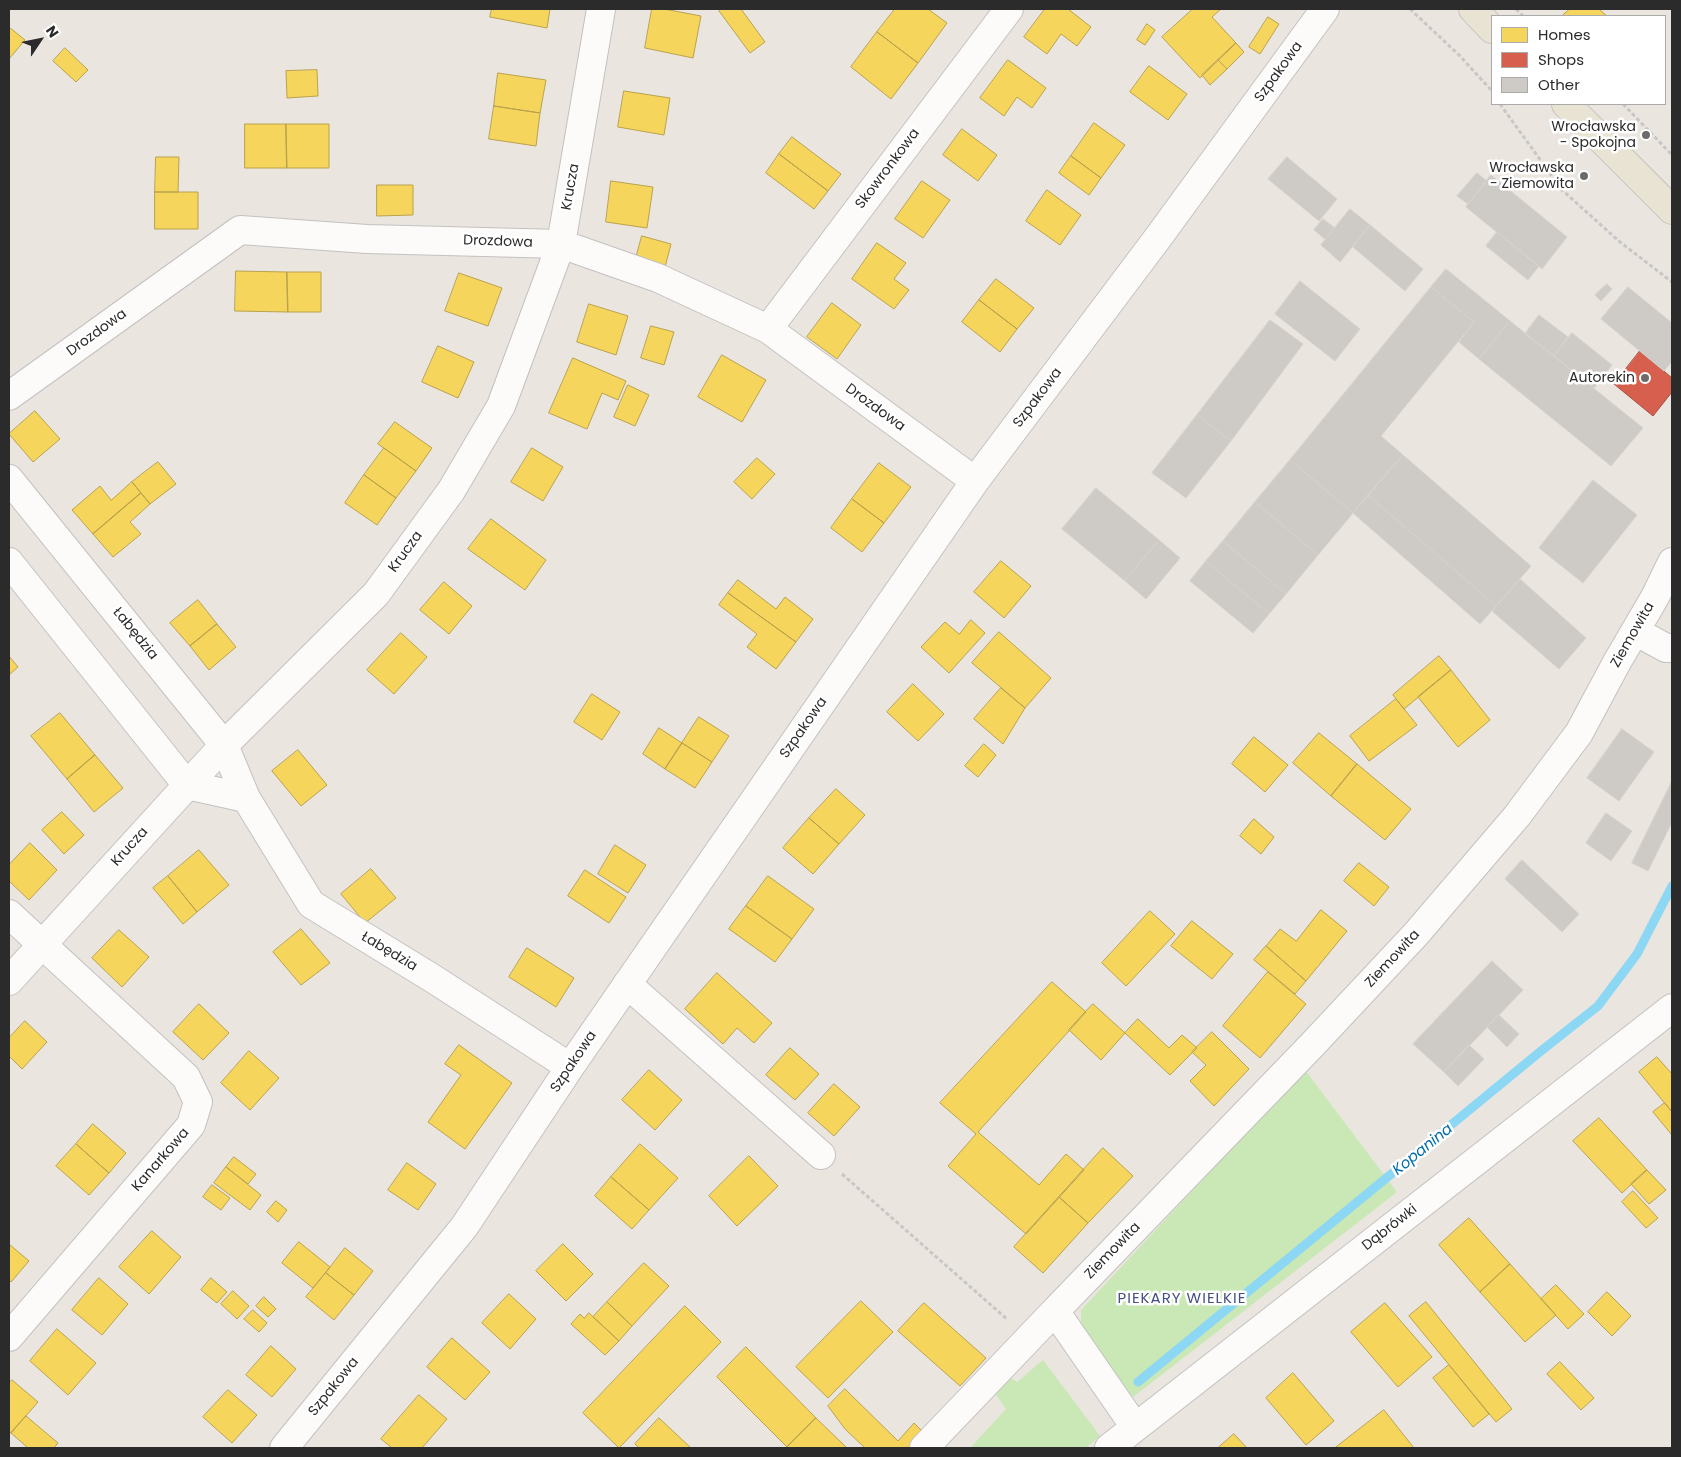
<!DOCTYPE html>
<meta charset="utf-8">
<style>
body{margin:0}
#map{position:relative;width:1681px;height:1457px;overflow:hidden;background:#eae5df;font-family:Poppins,sans-serif}
canvas{display:block}
.frame{position:absolute;inset:0;border:10px solid #2b2b2b;pointer-events:none}
.legend{position:absolute;left:1491px;top:15px;width:175px;height:90px;box-sizing:border-box;background:#fff;border:1px solid #aaa;margin:0;padding:6px 9px;list-style:none;font-size:15px;color:#2b2b2b}
.legend li{display:flex;align-items:center;gap:10px;height:25px}
.legend b{width:25px;border:1px solid #aaa}
.north{position:absolute;left:15px;top:15px;width:50px;height:50px;-webkit-text-stroke:4px #fff;paint-order:stroke;rotate:56deg;font-size:14px;font-weight:700;line-height:20px;text-align:center;color:#2b2b2b}
.north::after{content:'';display:block;margin:auto;width:18px;height:22px;background:#2b2b2b;clip-path:polygon(50% 0,100% 100%,50% 72%,0 100%)}
</style>
<div id="map">
<canvas width="1681" height="1457"></canvas>
<div class="frame"></div>
<ul class="legend">
<li><b style="height:14px;background:#f6d55c"></b>Homes</li>
<li><b style="height:14px;background:#d6604d"></b>Shops</li>
<li><b style="height:14px;background:#cecbc7"></b>Other</li>
</ul>
<div class="north">N</div>
</div>
<script>
const ctx = document.querySelector('canvas').getContext('2d');
ctx.lineJoin = 'round';
function fillPath(path, color) { ctx.fillStyle = color; ctx.fill(path, 'evenodd'); }
function trace(path, color, width, dash) { ctx.strokeStyle = color; ctx.lineWidth = width; ctx.lineCap = dash ? 'butt' : 'round'; ctx.setLineDash(dash || []); ctx.stroke(path); }
function drawText(font, color, halo, rows, align = 'center') {
  ctx.font = font + ' Poppins,sans-serif'; ctx.lineWidth = 5; ctx.setLineDash([]); ctx.textBaseline = 'middle'; ctx.strokeStyle = halo; ctx.fillStyle = color; for (const [text, x, y, turn = 0] of rows) {
    ctx.save(); ctx.translate(x, y); ctx.rotate((+turn || 0) * Math.PI / 180); ctx.textAlign = isNaN(turn) ? turn : align; if (halo) ctx.strokeText(text, 0, 0); ctx.fillText(text, 0, 0); ctx.restore();
  }
}
const green = new Path2D(`
 M1305,1070L1397,1192L1133,1397L1081,1340V1310Z
 M1043,1360L1100,1436L1086,1448H970L1006,1409L994,1392L1008,1376L1017,1382Z`);
const homes = new Path2D(`
 M492,9H550L547,28L490,17Z
 M652,9H664L701,16L693,58L645,48Z
 M721,9H741L765,42L750,53L719,11Z
 M895,9H928L947,23L918,63L877,32Z
 M1045,9H1068L1091,27L1077,46L1061,34L1047,54L1024,37Z
 M1193,9H1221L1212,17L1236,43L1200,78L1162,37Z
 M1570,9H1599L1607,16H1562Z
 M1268,17L1279,24L1260,54L1249,47Z
 M1147,24L1155,30L1145,45L1137,40Z
 M9,27L25,40L9,59Z
 M877,32L918,63L891,99L851,67Z
 M1236,43L1244,52L1227,69L1218,60Z
 M65,48L88,70L76,82L53,61Z
 M1008,60L1046,88L1032,108L1017,97L1004,116L980,98Z
 M1218,60L1227,69L1210,85L1202,75Z
 M1149,66L1187,94L1168,120L1130,92Z
 M317,70L318,96L287,98L286,71Z
 M498,73L546,80L540,113L494,106Z
 M624,91L670,98L664,135L618,127Z
 M494,106L540,113L536,146L489,139Z
 M1094,123L1125,145L1101,178L1071,156Z
 M245,124H286L287,168H245Z
 M286,124H329V168H287Z
 M962,129L997,155L978,181L943,155Z
 M792,137L841,174L828,191L779,154Z
 M779,154L828,191L814,209L766,173Z
 M1071,156L1101,178L1089,195L1059,173Z
 M156,157H179L178,192H155Z
 M611,181L653,187L647,228L606,222Z
 M922,181L950,200L923,238L895,219Z
 M377,185H413V215L377,216Z
 M1047,190L1081,215L1060,245L1026,221Z
 M155,192H198V229H155Z
 M642,236L671,244L664,271L635,262Z
 M877,243L906,263L894,279L909,290L894,309L852,279Z
 M236,271L287,272L288,312L235,311Z
 M287,272H321V312H288Z
 M459,273L502,288L488,326L445,311Z
 M996,279L1034,308L1017,329L979,300Z
 M979,300L1017,329L1000,352L962,322Z
 M832,303L861,325L837,359L807,337Z
 M589,304L628,316L616,355L577,342Z
 M651,326L674,332L664,365L641,358Z
 M438,346L474,362L458,398L422,382Z
 M722,355L766,380L742,422L698,397Z
 M573,358L626,381L618,400L602,393L587,429L549,413Z
 M628,385L649,395L635,426L614,417Z
 M35,411L60,439L33,462L9,434Z
 M395,422L432,448L416,471L378,444Z
 M384,448L416,471L396,498L364,475Z
 M532,448L563,467L543,501L511,482Z
 M757,458L775,474L752,499L734,482Z
 M158,462L176,484L150,504L132,482Z
 M879,463L911,487L884,523L852,499Z
 M364,475L396,498L377,525L345,503Z
 M132,482L141,493L93,534L72,510L100,486L111,500Z
 M141,493L150,504L130,522L141,534L113,557L93,534Z
 M852,499L884,523L862,552L831,528Z
 M491,519L546,560L525,590L468,549Z
 M1001,561L1031,586L1004,618L974,592Z
 M738,580L776,609L785,597L813,619L796,642L728,593Z
 M444,582L472,606L449,634L420,610Z
 M728,593L796,642L776,669L747,647L757,634L719,605Z
 M198,600L217,624L190,646L170,623Z
 M971,620L985,633L949,673L921,647L945,622L959,634Z
 M217,624L236,647L209,670L190,646Z
 M999,632L1051,678L1025,708L972,663Z
 M401,633L427,657L394,694L367,670Z
 M9,656L18,667L9,675Z
 M1439,656L1451,670L1404,709L1393,695Z
 M1451,670L1490,720L1458,747L1418,697Z
 M913,684L944,714L918,741L887,712Z
 M1001,688L1025,708L1003,744L974,719Z
 M592,694L620,712L602,740L574,722Z
 M1396,699L1417,725L1369,761L1350,736Z
 M60,713L95,755L67,779L31,736Z
 M699,717L729,736L712,762L682,743Z
 M659,728L682,743L665,769L643,754Z
 M1319,733L1357,764L1331,796L1293,763Z
 M1254,737L1288,765L1265,792L1232,764Z
 M682,743L712,762L695,788L665,769Z
 M984,744L996,755L978,777L965,766Z
 M298,750L327,785L301,806L272,771Z
 M95,755L123,788L94,812L67,779Z
 M1357,764L1411,809L1385,840L1331,796Z
 M836,789L865,815L839,844L809,818Z
 M62,812L84,835L64,854L42,830Z
 M809,818L839,844L813,874L783,848Z
 M1254,819L1274,837L1261,854L1240,836Z
 M30,843L57,870L29,900L9,881V865Z
 M615,845L646,865L628,893L598,874Z
 M199,850L229,885L197,912L168,876Z
 M1359,863L1389,887L1374,906L1344,881Z
 M371,869L396,898L365,923L341,894Z
 M585,870L626,897L609,923L568,896Z
 M168,876L197,912L183,924L153,888Z
 M768,876L814,909L792,939L746,906Z
 M746,906L792,939L775,962L729,929Z
 M1321,910L1347,931L1306,981L1266,946L1280,929L1296,941Z
 M1150,911L1175,934L1126,986L1102,963Z
 M1192,921L1233,954L1212,979L1171,946Z
 M301,929L330,963L301,985L273,952Z
 M119,930L149,957L122,987L92,958Z
 M1266,946L1306,981L1295,994L1254,960Z
 M527,948L574,978L556,1007L509,977Z
 M1268,972L1306,1004L1260,1058L1223,1026Z
 M717,973L772,1023L754,1043L737,1028L723,1044L685,1009Z
 M1052,982L1086,1012L978,1132L1039,1185L1066,1154L1084,1170L1026,1234L948,1166L976,1134L940,1103Z
 M199,1004L229,1033L203,1060L173,1032Z
 M1093,1004L1125,1033L1101,1060L1069,1030Z
 M1138,1019L1169,1048L1182,1035L1197,1048L1170,1075L1125,1033Z
 M25,1021L47,1042L22,1069L9,1056V1038Z
 M1212,1032L1249,1069L1214,1106L1190,1081L1206,1065L1192,1052Z
 M459,1045L512,1083L465,1149L428,1122L461,1075L445,1064Z
 M790,1048L819,1074L795,1100L766,1075Z
 M249,1051L279,1078L250,1110L221,1083Z
 M1657,1057L1672,1074V1112L1639,1072Z
 M649,1070L682,1100L655,1130L622,1100Z
 M834,1084L860,1107L834,1136L808,1113Z
 M1665,1103L1672,1112V1135L1653,1112Z
 M1599,1118L1647,1170L1622,1193L1573,1141Z
 M93,1124L126,1153L109,1173L76,1144Z
 M76,1144L109,1173L89,1195L56,1166Z
 M640,1144L678,1178L649,1210L611,1177Z
 M1103,1148L1133,1176L1088,1223L1059,1197Z
 M749,1156L778,1186L737,1226L709,1196Z
 M234,1157L256,1174L248,1184L226,1167Z
 M407,1163L436,1184L418,1210L388,1190Z
 M226,1167L261,1195L250,1210L214,1183Z
 M1647,1170L1666,1190L1649,1204L1631,1184Z
 M611,1177L649,1210L632,1229L595,1196Z
 M212,1185L230,1198L221,1210L203,1197Z
 M1633,1191L1658,1218L1646,1228L1622,1202Z
 M1059,1197L1088,1223L1043,1273L1014,1247Z
 M276,1201L287,1210L278,1222L267,1212Z
 M1469,1218L1510,1264L1480,1292L1439,1245Z
 M152,1231L181,1257L149,1294L119,1267Z
 M299,1242L330,1267L313,1288L282,1263Z
 M9,1244L29,1261L11,1282L9,1280Z
 M563,1244L593,1274L566,1301L536,1271Z
 M345,1248L373,1271L354,1295L326,1273Z
 M644,1263L669,1286L632,1326L607,1302Z
 M1510,1264L1556,1315L1525,1342L1480,1292Z
 M326,1273L354,1295L334,1320L306,1297Z
 M99,1278L128,1304L102,1335L72,1310Z
 M211,1278L227,1292L217,1303L201,1290Z
 M1556,1285L1584,1314L1568,1329L1541,1299Z
 M233,1291L249,1306L237,1319L221,1304Z
 M1607,1292L1631,1316L1612,1336L1588,1312Z
 M509,1294L536,1319L510,1349L482,1323Z
 M264,1297L276,1309L268,1317L256,1306Z
 M861,1301L893,1332L828,1398L796,1367Z
 M607,1302L632,1326L619,1341L593,1317Z
 M1426,1302L1512,1409L1496,1422L1409,1316Z
 M924,1303L986,1358L960,1386L898,1331Z
 M1385,1303L1432,1357L1398,1387L1351,1332Z
 M685,1306L721,1342L619,1448L583,1413Z
 M253,1310L267,1323L259,1332L244,1319Z
 M589,1313L619,1341L605,1355L571,1324L580,1314L584,1318Z
 M57,1329L96,1363L68,1395L30,1361Z
 M452,1338L490,1372L465,1400L427,1367Z
 M271,1346L296,1369L272,1397L246,1375Z
 M746,1347L816,1418L787,1447L717,1377Z
 M1560,1362L1594,1398L1581,1410L1547,1374Z
 M1449,1365L1489,1414L1473,1427L1433,1378Z
 M1293,1373L1334,1421L1306,1445L1266,1398Z
 M12,1380L38,1402L11,1433L9,1432V1383Z
 M845,1389L898,1441L914,1423L926,1435L915,1448H865L845,1429L828,1406Z
 M228,1390L257,1415L232,1443L203,1417Z
 M419,1395L447,1419L422,1448H392L381,1439Z
 M1384,1410L1414,1448H1335Z
 M26,1416L58,1443L54,1448H28L11,1433Z
 M659,1418L691,1448H639L635,1444Z
 M816,1418L847,1448H788L787,1447Z
 M1234,1434L1247,1448H1218Z`);
const shops = new Path2D(`
 M1640,351L1672,378V392L1653,416L1614,384Z`);
const stream = new Path2D(`
 M1138,1382L1541,1051L1598,1006L1637,954L1672,886`);
const building = new Path2D(`
 M1287,157L1337,199L1319,221L1268,179Z
 M1477,173L1487,181L1468,204L1457,196Z
 M1491,175L1567,237L1542,269L1466,207Z
 M1350,209L1370,225L1340,262L1321,245Z
 M1323,219L1335,228L1325,239L1314,230Z
 M1370,225L1423,269L1405,291L1353,247Z
 M1497,232L1539,266L1528,280L1486,246Z
 M1446,269L1510,321L1479,359L1459,342L1474,322L1431,287Z
 M1300,281L1360,329L1335,361L1275,314Z
 M1607,284L1612,289L1601,301L1595,295Z
 M1431,287L1474,322L1381,436L1403,455L1353,513L1290,460Z
 M1628,287L1672,323V361L1664,371L1601,319Z
 M1539,315L1568,337L1554,356L1525,334Z
 M1270,320L1303,344L1231,441L1197,415Z
 M1510,321L1643,428L1611,466L1479,359Z
 M1572,333L1612,365L1594,388L1554,356Z
 M1197,415L1231,441L1186,498L1152,473Z
 M1403,455L1531,566L1496,606L1368,495Z
 M1290,460L1353,513L1318,555L1255,502Z
 M1593,480L1637,515L1583,583L1539,548Z
 M1096,488L1159,540L1125,581L1062,529Z
 M1368,495L1496,606L1480,624L1353,513Z
 M1255,502L1318,555L1286,594L1223,541Z
 M1159,540L1180,558L1146,599L1125,581Z
 M1223,541L1286,594L1269,614L1206,561Z
 M1206,561L1269,614L1253,633L1190,581Z
 M1520,579L1586,638L1559,669L1492,611Z
 M1622,729L1654,752L1619,801L1587,778Z
 M1672,781V822L1648,871L1632,863Z
 M1606,813L1632,831L1611,861L1586,843Z
 M1522,860L1579,914L1562,932L1505,879Z
 M1492,961L1523,990L1444,1072L1413,1044Z
 M1499,1015L1519,1034L1507,1047L1487,1027Z
 M1469,1045L1484,1059L1458,1086L1444,1072Z`);
const path = new Path2D(`
 M1410,9L1459,55L1492,91
 M1516,9L1523,16
 M1500,104L1562,190L1620,242L1672,282
 M1623,104L1672,155
 M842,1174L1008,1320`);
const minor = new Path2D(`
 M768,329L1009,9
 M9,396L240,230L367,239L561,244L658,278L768,329L975,481
 M9,479L224,745L246,798L311,904L432,978L570,1067
 M9,562L187,785L246,798
 M1635,631L1666,648H1672
 M9,914L186,1077L198,1102L191,1125L9,1337
 M9,981L224,745L376,594L451,491L501,406L561,244L601,9
 M627,984L821,1155
 M1135,1427L1055,1311L1313,1044L1416,934L1517,816L1579,733L1617,662L1655,597L1672,562
 M284,1448L464,1227L570,1067L975,481L1157,239L1325,9
 M924,1448L1055,1311
 M1109,1448L1672,1008`);
const major = new Path2D(`
 M1473,9L1492,29
 M1566,104L1672,210`);
const markers = [
 [1646,135,5,"#6e6c6a"],
 [1584,176,5,"#6e6c6a"],
 [1645,378,5,"#6e6c6a"]
];
const streetNames = [
 ["Szpakowa",1279,72,-54],
 ["Skowronkowa",888,169,-53],
 ["Krucza",571,187,-80],
 ["Drozdowa",498,242,2],
 ["Drozdowa",97,333,-36],
 ["Szpakowa",1038,398,-53],
 ["Drozdowa",875,408,36],
 ["Krucza",406,552,-54],
 ["Łabędzia",135,634,51],
 ["Ziemowita",1633,635,-60],
 ["Szpakowa",804,728,-55],
 ["Krucza",130,847,-48],
 ["Łabędzia",389,952,31],
 ["Ziemowita",1393,959,-47],
 ["Szpakowa",574,1062,-56],
 ["Kanarkowa",161,1160,-49],
 ["Dąbrówki",1390,1228,-38],
 ["Ziemowita",1113,1251,-46],
 ["Szpakowa",334,1387,-51]
];
const poiNames = [
 ["Wrocławska",1636,127],
 ["- Spokojna",1636,143],
 ["Wrocławska",1574,168],
 ["- Ziemowita",1574,184],
 ["Autorekin",1635,378]
];
const waterNames = [
 ["Kopanina",1423,1150,-39]
];
const neighbourhoodNames = [
 ["PIEKARY WIELKIE",1182,1299]
];
fillPath(green, '#cae8b5');
fillPath(homes, '#f6d55c');
trace(homes, '#b9a24d', 1);
fillPath(shops, '#d6604d');
trace(shops, '#a35043', 1);
trace(stream, '#8cd7f3', 9);
fillPath(building, '#cecbc7');
trace(building, '#d5d1cc', 1);
trace(minor, '#c3c1c1', 30);
trace(major, '#c5c3c1', 30);
trace(path, '#c8c7c7', 3, [4, 2.5]);
trace(minor, '#fcfbfa', 28);
trace(major, '#e8e3d2', 28);
for (const [x, y, r, color] of markers) { const dot = new Path2D(); dot.arc(x, y, r, 0, 2 * Math.PI); ctx.fillStyle = color; ctx.fill(dot); trace(dot, '#fff', 2); }
drawText('14px', '#2b2b2b', '#fff', streetNames);
drawText('14px', '#2b2b2b', '#fff', poiNames, 'right');
drawText('italic 15px', '#006daa', '#fff', waterNames);
ctx.letterSpacing = '1px';
drawText('15px', '#465081', '#fff', neighbourhoodNames);
ctx.letterSpacing = '0px';
</script>
